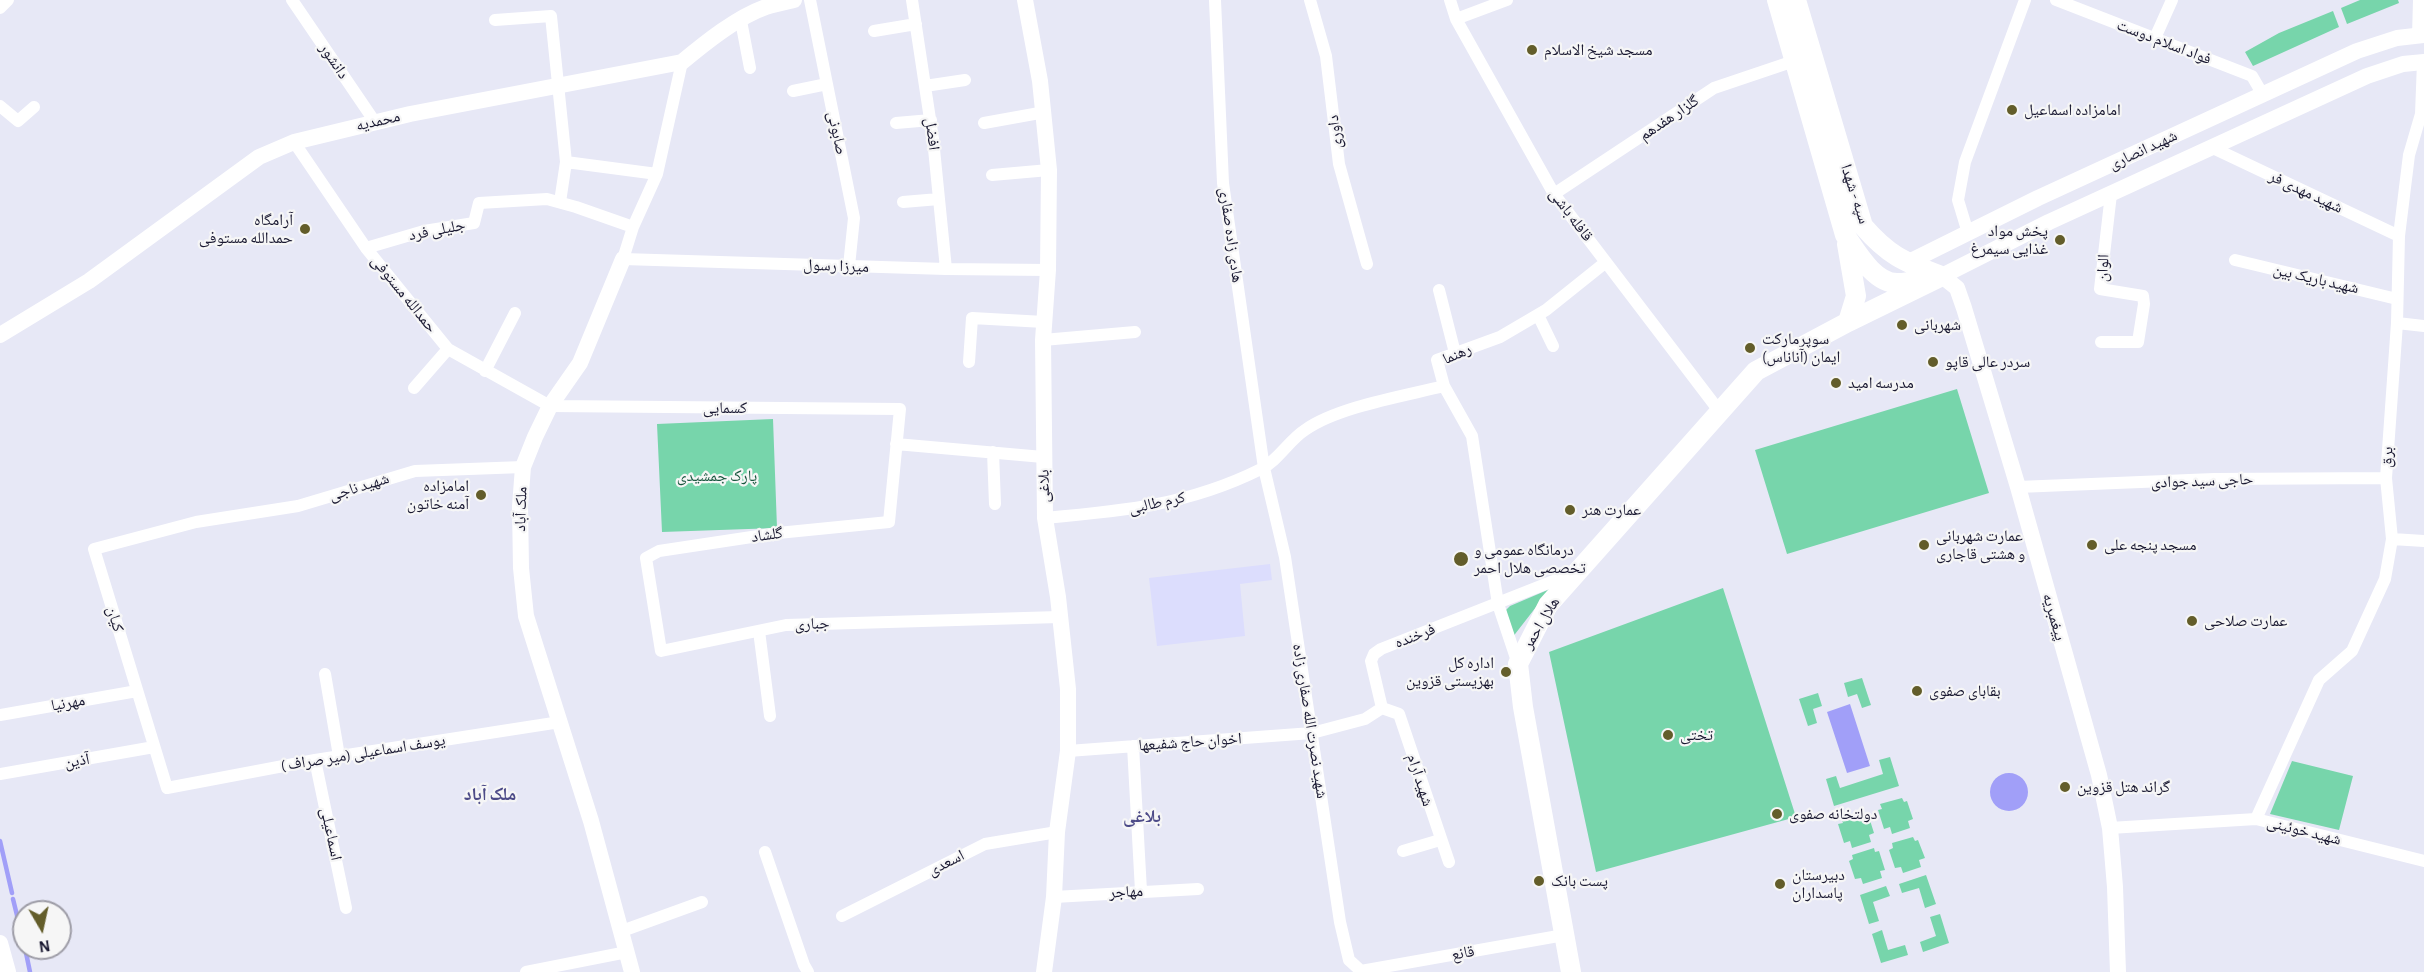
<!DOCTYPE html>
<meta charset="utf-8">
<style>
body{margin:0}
#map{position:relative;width:2424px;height:972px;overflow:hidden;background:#e7e8f6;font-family:"Alegreya Sans",sans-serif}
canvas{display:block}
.north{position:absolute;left:12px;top:900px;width:60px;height:60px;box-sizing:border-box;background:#f6f6f6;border:2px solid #9e9da7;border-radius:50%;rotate:171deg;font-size:16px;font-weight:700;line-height:24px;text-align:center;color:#191831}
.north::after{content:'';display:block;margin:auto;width:21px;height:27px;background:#635d2a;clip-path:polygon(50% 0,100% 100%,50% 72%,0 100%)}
</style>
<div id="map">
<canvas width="2424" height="972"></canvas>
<div class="north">N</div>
</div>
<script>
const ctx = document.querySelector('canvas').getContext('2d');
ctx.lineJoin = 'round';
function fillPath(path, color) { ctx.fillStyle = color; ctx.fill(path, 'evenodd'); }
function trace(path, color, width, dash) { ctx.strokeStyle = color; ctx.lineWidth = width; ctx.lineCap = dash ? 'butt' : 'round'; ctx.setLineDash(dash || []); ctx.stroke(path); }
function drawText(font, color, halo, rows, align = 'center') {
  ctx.font = font + ' "Alegreya Sans","Noto Naskh Arabic",sans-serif'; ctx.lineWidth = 4.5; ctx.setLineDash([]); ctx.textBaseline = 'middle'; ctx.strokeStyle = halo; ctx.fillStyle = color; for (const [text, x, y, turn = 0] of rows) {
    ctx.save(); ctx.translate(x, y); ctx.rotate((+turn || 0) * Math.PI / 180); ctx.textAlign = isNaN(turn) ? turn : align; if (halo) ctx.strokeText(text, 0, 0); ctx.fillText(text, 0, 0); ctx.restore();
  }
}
const built = new Path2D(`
 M1270,564L1272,580L1240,584L1245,636L1157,646L1149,578Z`);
const green = new Path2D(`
 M2360,0H2398L2399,3L2347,24L2341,8Z
 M2333,11L2339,27L2253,66L2245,52L2279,33Z
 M1957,389L1989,493L1787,554L1755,450Z
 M773,419L777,528L662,532L657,424Z
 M1723,588L1796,817L1596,872L1549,652Z
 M1550,589L1512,638L1506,610L1510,606Z
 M1862,678L1871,705L1862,708L1857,694L1848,697L1844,683Z
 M1818,693L1822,706L1813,709L1817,723L1808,726L1799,699Z
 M1890,757L1899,786L1834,806L1826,779L1836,776L1840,788L1883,774L1879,760Z
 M2292,761L2353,776L2339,830L2270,814Z
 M1902,798L1904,802L1907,801L1913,819L1908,821L1910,828L1892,834L1890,827L1884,829L1878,810L1882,809L1880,804Z
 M1863,811L1865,816L1868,814L1874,833L1869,835L1871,842L1852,848L1850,841L1844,843L1838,824L1843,823L1841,818Z
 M1913,837L1915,841L1918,840L1925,858L1919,860L1921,867L1903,873L1901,867L1895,868L1889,850L1893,848L1892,843Z
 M1874,848L1875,852L1879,851L1885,870L1880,871L1882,878L1863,884L1861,878L1855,879L1849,861L1853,859L1852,855Z
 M1926,875L1936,904L1925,908L1919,888L1902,893L1899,884Z
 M1886,886L1890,896L1873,902L1879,921L1869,924L1860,895Z
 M1940,914L1949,943L1923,952L1920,942L1936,936L1930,917Z
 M1882,930L1888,950L1905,945L1908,955L1881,963L1872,934Z`);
const water = new Path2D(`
 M1850,704L1870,766L1847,773L1827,712Z
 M1990 792a19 19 0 1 1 38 0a19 19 0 1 1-38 0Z`);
const stream = new Path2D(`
 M0,841L12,893
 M13,899L24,944
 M25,948L30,972`);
const street = new Path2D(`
 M292,0L375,122
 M810,0L854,218L849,266
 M912,0L933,139L946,269
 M1215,0L1223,183L1264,468L1285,557L1340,922L1349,960L1361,971
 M1310,0L1326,56L1339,164L1367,264
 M1450,0L1456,19L1554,194L1720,412
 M2056,0L2252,76L2263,95
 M0,8L8,0
 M1456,19L1507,0
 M495,20L551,16L566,162L560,202
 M741,21L750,68
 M874,31L916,24
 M2418,36L2419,0
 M2155,38L2172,0
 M682,62L657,174L633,227L623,259L946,269L1048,270
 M925,86L965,80
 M793,91L827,84
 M0,106L18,121L34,107
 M896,123L931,120
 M984,123L1045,112
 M294,142L366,248L448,349L550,406L900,409L889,522L778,533L659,551L646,558L661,651L786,625L1059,617
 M2213,148L2399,236
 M566,162L657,174
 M992,175L1049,170
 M1554,194L1714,88L1794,61
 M903,202L939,199
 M1968,233L1958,200L1965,162L2025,0
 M366,248L424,231L474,223L479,203L547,199L576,207L633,227
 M2235,260L2397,299
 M1439,290L1455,353
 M1538,315L1553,346
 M2397,323L2424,326
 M1043,340L1135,332
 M2101,342H2138L2144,304L2143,296L2100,289L2111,194
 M969,362L972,318L1044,322
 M485,371L515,313
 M1444,386L1472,436L1498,604L1518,664
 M414,388L448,349
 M896,444L1043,457
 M993,452L995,504
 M523,467L415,471L298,506L196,522L94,549L167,788L315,760L560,722
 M2018,487L2214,479L2386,478
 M1045,518C1123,511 1189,505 1261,469C1278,461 1289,440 1305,430C1337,407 1404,396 1444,386L1437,360L1500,337L1546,310L1606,262
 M2392,539L2424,541
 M759,631L770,716
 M325,674L339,756
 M1382,708L1371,661L1374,654L1381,649L1571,574
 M1382,708L1399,714L1449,862
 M0,715L137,691
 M1133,746L1141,891
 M1068,751L1312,733L1365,719L1382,708
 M315,760L346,908
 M0,774L154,747
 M2256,819L2319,680L2352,651L2385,579L2392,539L2386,478L2397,323L2399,236L2409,155L2421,114L2423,62
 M2110,828L2256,819L2424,861
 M1403,851L1440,840
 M765,852L804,965L808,972
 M1054,897L1198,889
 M842,916L985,844L1057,832
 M622,931L702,902
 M1361,971L1564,935
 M526,972L627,952`);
const secondary = new Path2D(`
 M1025,0L1040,81L1049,170L1048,270L1043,340L1045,518L1058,597L1068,689V751L1057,832L1054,897L1044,972
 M623,259L580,363L550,406L535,437L523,467L520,506L521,568L526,616L591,821L632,972
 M1907,263L2038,198L2357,51L2397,38L2424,35
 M0,335L89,281L259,157L294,142L410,114L682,62C705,43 737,17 766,7C775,4 785,2 794,0
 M0,943L8,972
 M2118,972L2115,887L2110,828L2099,775L2018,487L1964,308L1957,288L1942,276L2049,222L2367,76L2403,64L2424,62`);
const primary = new Path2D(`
 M1777,0L1845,235C1857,252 1874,283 1897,283C1905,283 1914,281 1921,279
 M1796,0L1863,226C1888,255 1904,262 1939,275
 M1847,244L1856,296L1848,322
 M1571,972L1523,707L1518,664L1548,605L1756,371L1848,322L1942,276`);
const markers = [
 [1532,50,6,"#635d2a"],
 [2012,110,6,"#635d2a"],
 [305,229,6,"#635d2a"],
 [2060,240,6,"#635d2a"],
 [1902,325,6,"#635d2a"],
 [1750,348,6,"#635d2a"],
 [1933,362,6,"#635d2a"],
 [1836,383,6,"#635d2a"],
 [481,495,6,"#635d2a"],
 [1570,510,6,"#635d2a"],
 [1924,545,6,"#635d2a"],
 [2092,545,6,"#635d2a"],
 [1461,559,8,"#635d2a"],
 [2192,621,6,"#635d2a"],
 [1506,672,6,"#635d2a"],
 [1917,691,6,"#635d2a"],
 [1668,735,6,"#635d2a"],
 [2065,787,6,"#635d2a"],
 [1777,814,6,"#635d2a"],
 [1539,881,6,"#635d2a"],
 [1780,884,6,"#635d2a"]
];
const streetNames = [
 ["فواد اسلام دوست",2164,42,21],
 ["دانشور",334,61,56],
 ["گلزار هفدهم",1669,118,-34],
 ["محمدیه",378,121,-13],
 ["داوری",1335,132,-97],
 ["صابونی",837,133,78],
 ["افضل",932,134,83],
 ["شهید انصاری",2143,150,-25],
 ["شهید مهدی فر",2306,192,25],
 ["سپه - شهدا",1855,194,72],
 ["قافله باشی",1571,215,53],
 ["جلیلی فرد",437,230,-11],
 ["هادی زاده صفاری",1231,235,82],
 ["میرزا رسول",836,266,2],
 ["الوان",2103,268,-87],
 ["شهید باریک بین",2316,279,13],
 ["حمدالله مستوفی",404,294,51],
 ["رهنما",1457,354,-24],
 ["کسمایی",725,408],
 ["برق",2387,457,-86],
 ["حاجی سید جوادی",2202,481,-2],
 ["بلاغی",1044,486,-91],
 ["شهید ناجی",359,487,-17],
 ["کرم طالبی",1157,503,-12],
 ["ملک آباد",521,509,-88],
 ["گلشاد",767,535,-8],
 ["پیغمبریه",2054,617,74],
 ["کیان",115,619,73],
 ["هلال احمر",1541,623,-59],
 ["جباری",812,624,-2],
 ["فرخنده",1415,636,-21],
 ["مهرنیا",68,703,-10],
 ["شهید نصرت الله صفاری زاده",1310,721,81],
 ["اخوان حاج شفیعها",1190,742,-4],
 ["یوسف اسماعیلی (میر صراف )",363,753,-9],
 ["آذین",77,761,-10],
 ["شهید آرام",1420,780,72],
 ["شهید خوئینی",2304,831,14],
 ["اسماعیلی",331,834,78],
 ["اسعدی",946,863,-27],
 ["مهاجر",1126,892,-3],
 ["قانع",1463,953,-10]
];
const poiNames = [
 ["مسجد شیخ الاسلام",1544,50],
 ["امامزاده اسماعیل",2024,110],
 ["آرامگاه",293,220,"right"],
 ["حمدالله مستوفی",293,238,"right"],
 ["پخش مواد",2048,231,"right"],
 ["غذایی سیمرغ",2048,249,"right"],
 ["شهربانی",1914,325],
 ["سوپرمارکت",1762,339],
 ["ایمان (آناناس)",1762,357],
 ["سردر عالی قاپو",1945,362],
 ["مدرسه امید",1848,383],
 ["امامزاده",469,486,"right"],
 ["آمنه خاتون",469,504,"right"],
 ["عمارت هنر",1582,510],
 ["عمارت شهربانی",1936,536],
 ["و هشتی قاجاری",1936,554],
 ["مسجد پنجه علی",2104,545],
 ["درمانگاه عمومی و",1474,550],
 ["تخصصی هلال احمر",1474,568],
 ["عمارت صلاحی",2204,621],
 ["اداره کل",1494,663,"right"],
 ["بهزیستی قزوین",1494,681,"right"],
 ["بقابای صفوی",1929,691],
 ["تختی",1680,735],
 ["گراند هتل قزوین",2077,787],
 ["دولتخانه صفوی",1789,814],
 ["دبیرستان",1792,875],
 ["پاسداران",1792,893],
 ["پست بانک",1551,881]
];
const parkNames = [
 ["پارک جمشیدی",717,476]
];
const neighbourhoodNames = [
 ["ملک آباد",490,795],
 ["بلاغی",1142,817]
];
fillPath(built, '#dcddfd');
fillPath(green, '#77d5ab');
fillPath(water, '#a19ff8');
trace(stream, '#a19ff8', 4.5);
trace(street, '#fff', 12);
trace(secondary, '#fff', 16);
trace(primary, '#fff', 20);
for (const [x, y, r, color] of markers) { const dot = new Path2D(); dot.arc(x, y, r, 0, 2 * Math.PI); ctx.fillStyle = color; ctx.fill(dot); trace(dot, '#f6f6f6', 2); }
drawText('16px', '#191831', '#f6f6f6', streetNames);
drawText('16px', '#191831', '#f6f6f6', poiNames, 'left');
drawText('16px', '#18563e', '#f6f6f6', parkNames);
drawText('bold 18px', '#4d4b88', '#f6f6f6', neighbourhoodNames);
</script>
